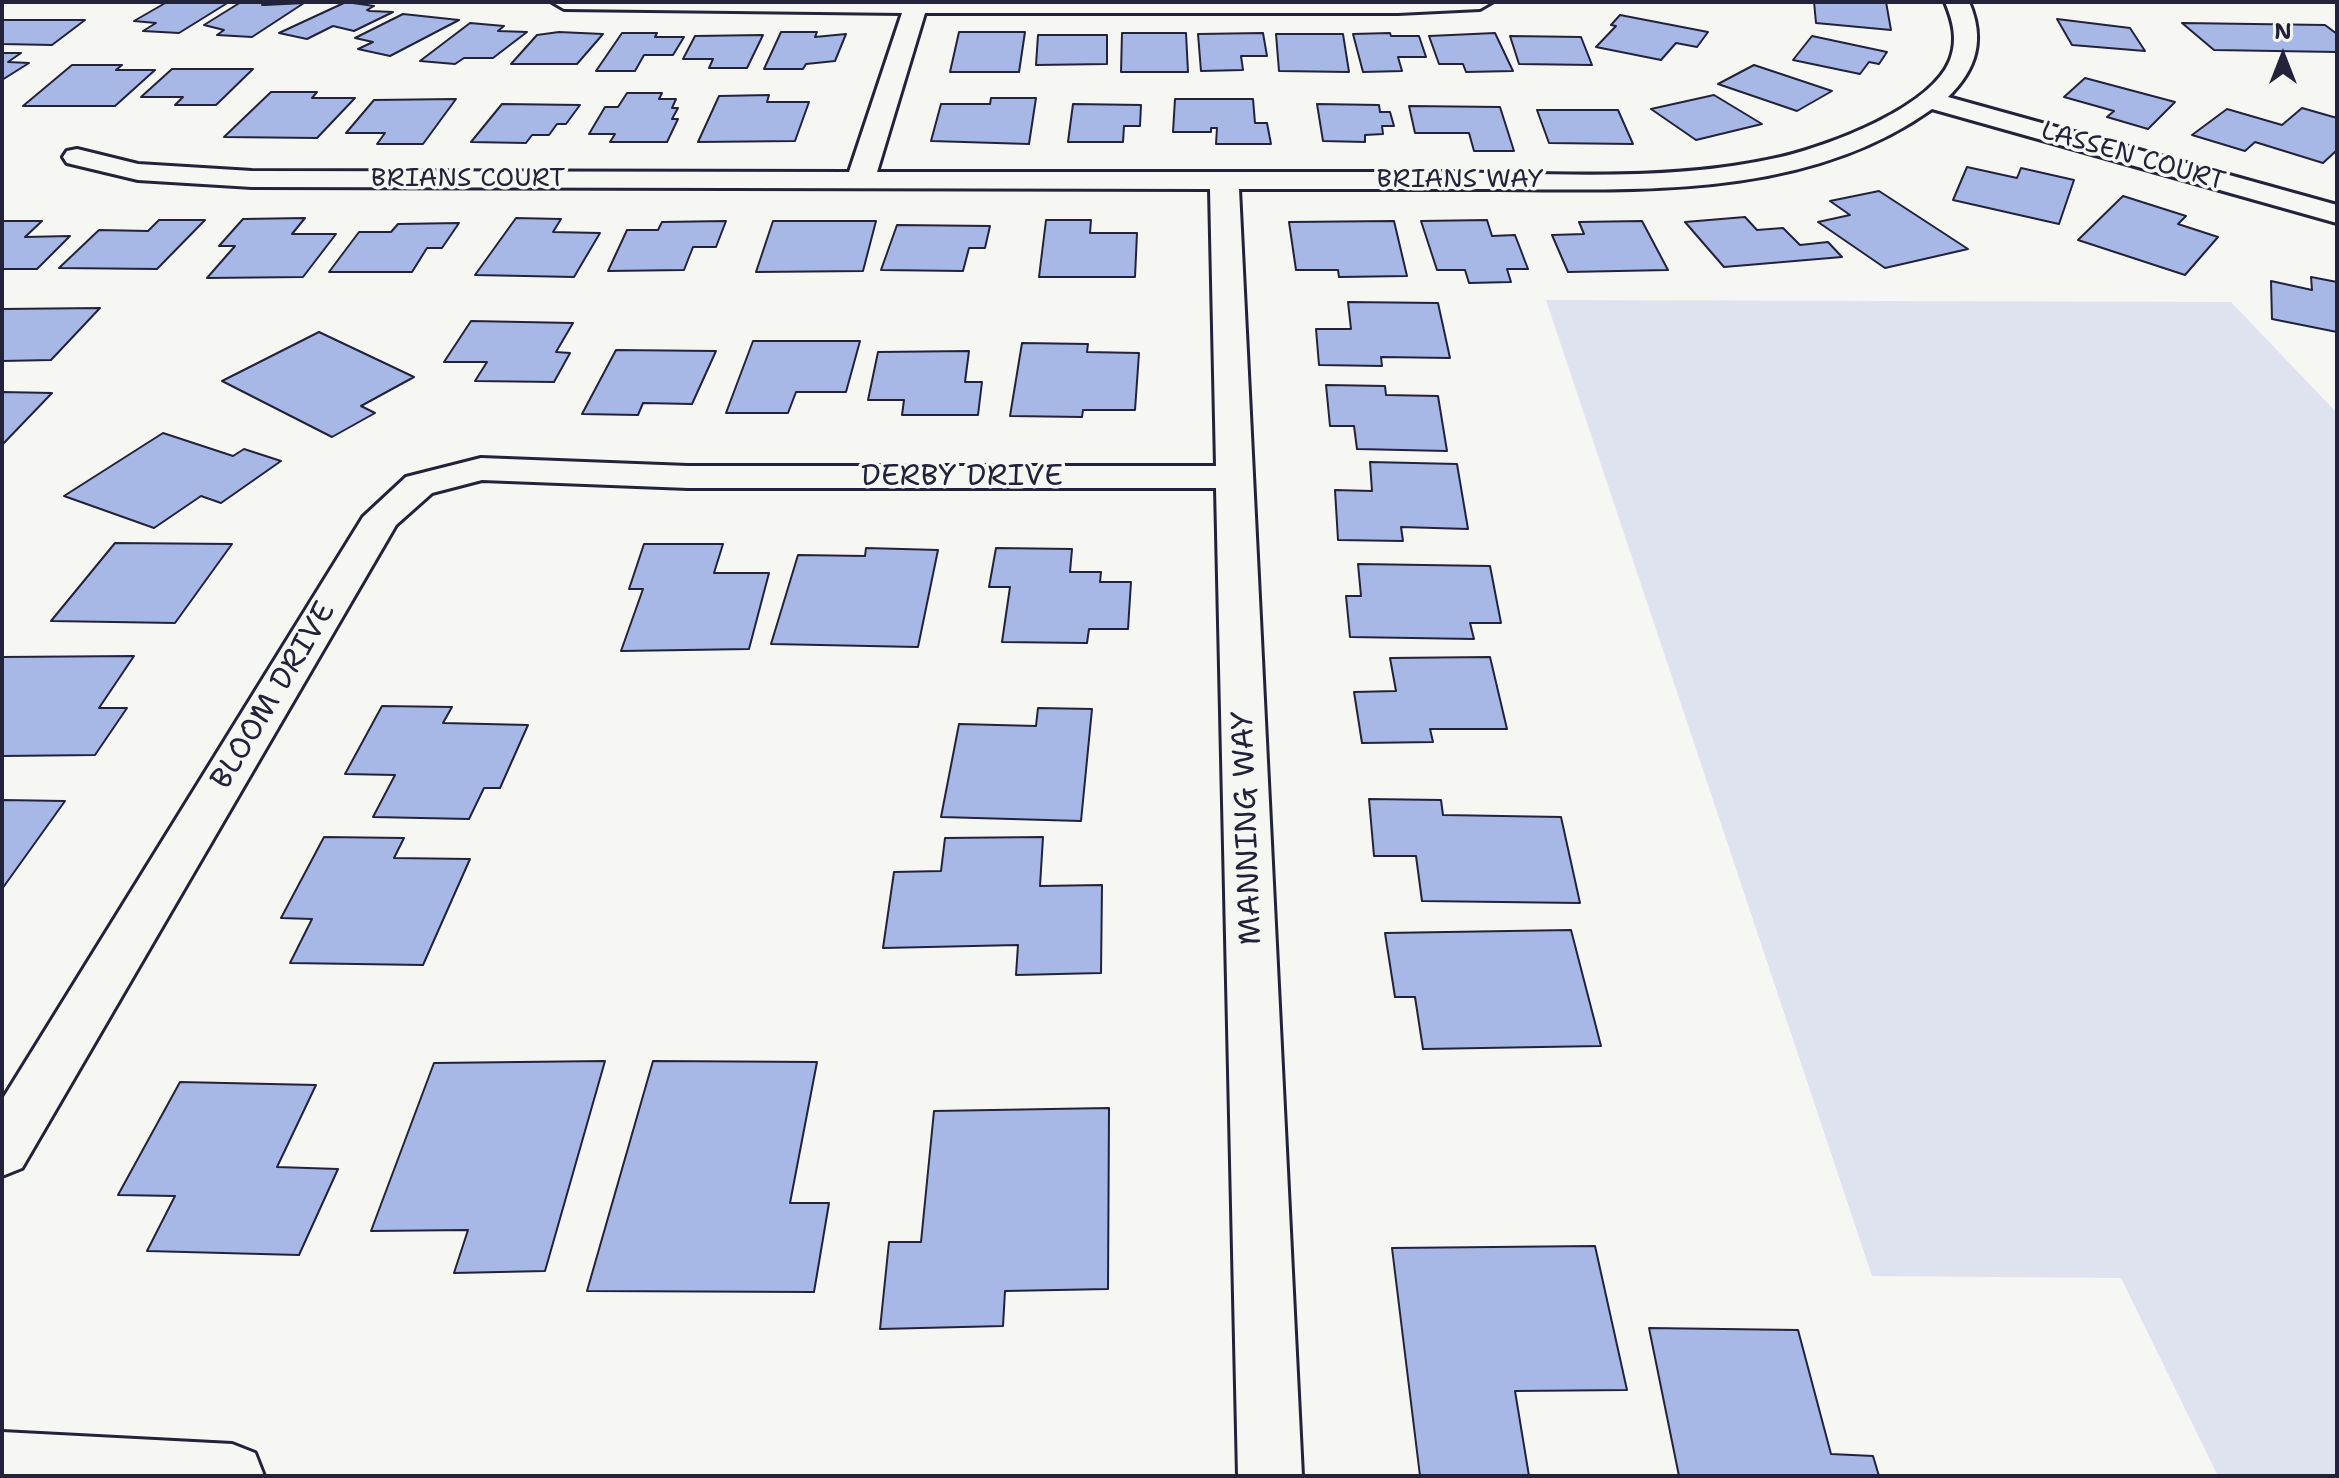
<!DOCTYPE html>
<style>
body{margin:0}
#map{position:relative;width:2339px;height:1478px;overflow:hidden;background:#f6f6f2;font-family:"Shantell Sans",sans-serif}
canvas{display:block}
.frame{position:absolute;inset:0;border:4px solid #22223b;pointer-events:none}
.north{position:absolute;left:2243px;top:16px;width:80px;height:80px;-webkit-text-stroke:6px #f6f6f2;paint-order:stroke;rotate:0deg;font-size:22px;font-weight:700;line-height:32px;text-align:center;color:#22223b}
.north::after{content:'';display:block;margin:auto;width:28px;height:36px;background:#22223b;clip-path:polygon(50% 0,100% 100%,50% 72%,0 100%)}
</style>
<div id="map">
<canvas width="2339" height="1478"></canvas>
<div class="frame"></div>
<div class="north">N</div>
</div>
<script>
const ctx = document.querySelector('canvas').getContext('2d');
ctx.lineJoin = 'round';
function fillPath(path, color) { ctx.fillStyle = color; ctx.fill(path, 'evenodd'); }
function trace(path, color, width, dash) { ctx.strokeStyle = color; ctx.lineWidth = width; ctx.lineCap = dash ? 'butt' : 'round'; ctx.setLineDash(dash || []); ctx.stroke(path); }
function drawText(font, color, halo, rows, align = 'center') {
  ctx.font = font + ' "Shantell Sans",sans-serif'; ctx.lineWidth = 7; ctx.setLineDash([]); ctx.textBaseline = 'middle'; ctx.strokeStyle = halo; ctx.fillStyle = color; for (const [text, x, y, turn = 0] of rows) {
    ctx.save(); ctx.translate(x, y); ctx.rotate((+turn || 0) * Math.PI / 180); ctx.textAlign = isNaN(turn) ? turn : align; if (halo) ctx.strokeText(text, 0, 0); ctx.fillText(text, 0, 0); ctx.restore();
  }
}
const built = new Path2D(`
 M1546,300L2231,302L2337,413V1476H2218L2121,1278L1872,1276Z`);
const building = new Path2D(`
 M167,2H229L179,33L143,31L156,23L134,21Z
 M241,2H266L262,5H265L304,3L252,37L217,35L224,30L204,25Z
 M346,2L374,6L367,10L370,11L393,12L354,31L333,26L307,39L279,33Z
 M1814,2H1886L1891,30L1816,23Z
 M403,14L459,20L390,56L358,49L373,42L355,38Z
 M1620,15L1708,32L1697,47L1676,43L1661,60L1596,47L1616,26L1611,25Z
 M2057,19L2130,28L2145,51L2072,45Z
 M2,20H85L52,45L2,44Z
 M470,23L504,26L498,31L527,32L493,58H464L455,64L420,61Z
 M2182,23L2325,25L2337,34V52L2214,50Z
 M559,32L603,34L577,64H511L537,35Z
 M781,32H817L815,37L846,34L835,61L806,64L803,69H764Z
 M959,32H1025L1019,72H950Z
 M622,33H657L655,37H684L673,55H644L635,71H596Z
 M1122,33H1186L1188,72H1121Z
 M1263,33L1267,56H1241L1243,70L1201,71L1198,34Z
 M1390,33L1391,36H1419L1426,57H1398L1402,71L1363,72L1353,34Z
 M1495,33L1513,71L1466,72L1463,64H1439L1429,36Z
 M1276,34H1343L1349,72L1279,71Z
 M763,35L747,68H709L713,59H683L695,36Z
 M1038,35H1107V64L1036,65Z
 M1510,36L1581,37L1592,65L1519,64Z
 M1812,36L1887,52L1879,64L1869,62L1860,74L1793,60Z
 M2,53H21L8,62L29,63L2,80Z
 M72,65H122L116,70H155L115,106H23Z
 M1754,65L1832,91L1797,111L1718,84Z
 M172,69H253L216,105H175L183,97H141Z
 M2085,78L2175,102L2148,129L2107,117L2114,111L2064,97Z
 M271,92H317L312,98H355L317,138L224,137Z
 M627,93H662L659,99H676L672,108H678L672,119H678L667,142H610L615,134H589L605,107H618Z
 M769,95L767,102H809L795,141L698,142L719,96Z
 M1714,95L1762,124L1696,140L1651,109Z
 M991,98H1036L1029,144L931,141L941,104H990Z
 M456,99L423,144H377L385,133H346L374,100Z
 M1175,99H1253L1255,123H1267L1271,144H1216L1217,128H1211V132H1173Z
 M502,104L580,105L566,124H557L549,135H532L526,143L471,142Z
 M1073,104L1141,105L1140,126H1124L1123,142H1068Z
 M1317,104L1379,105L1380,112H1390L1394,126H1382L1383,134L1365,135V142L1323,141Z
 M1409,106L1500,107L1514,151H1474L1469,133H1415Z
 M2302,108L2337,118V150L2323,163L2255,142L2245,151L2192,135L2227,109L2282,125Z
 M1537,110H1618L1633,144L1549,143Z
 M1967,167L2017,178L2021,168L2074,180L2059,224L1953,200Z
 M1879,191L1968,249L1885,268L1818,222L1850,215L1830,201Z
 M2123,196L2186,216L2178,224L2218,237L2185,275L2078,240Z
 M1745,217L1757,230L1783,228L1800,245L1828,242L1842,257L1724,267L1685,222Z
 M305,218L292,234H336L303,277L207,278L235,246H219L243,219Z
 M516,218L561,219L553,232L600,233L574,277L475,275Z
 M159,220H205L157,269L59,268L99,230L148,231Z
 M1046,220H1091L1090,233H1137L1135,277H1039Z
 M1487,220L1492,236L1515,235L1528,269H1507L1511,282L1469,283L1465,270H1437L1421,221Z
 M2,221H42L25,237L70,236L37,269H2Z
 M726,221L716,247H693L684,270L608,271L627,230H658L662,222Z
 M773,221H876L863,271L756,272Z
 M1394,221L1407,276L1339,277L1338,270H1296L1289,222Z
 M1642,221L1668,270L1568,272L1552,235L1584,234L1579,222Z
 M459,223L442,248H427L412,272H329L359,232H391L398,224Z
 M897,225L990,226L985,248H969L963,271L881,270Z
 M2311,277L2337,282V332L2272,319L2271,281L2312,290Z
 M1348,302L1438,303L1450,358L1381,357L1382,366L1319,365L1316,329H1351Z
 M100,308L51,360L2,361V309Z
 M471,321L573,323L556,352L570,353L554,382L475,381L487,362H444Z
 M319,332L414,377L361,406L375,413L332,437L222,381Z
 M753,341H860L846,392H796L788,413H726Z
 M1022,343L1088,344L1087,352L1139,353L1135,410H1083L1082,417L1010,416Z
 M616,350L716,351L692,404L643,403L638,415L582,414Z
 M969,351L965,382H982L978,415H902L904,400H868L878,352Z
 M1326,385L1385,386L1386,395L1438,396L1447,451L1357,449L1354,426H1330Z
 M2,392L52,393L2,445Z
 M163,433L233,456L244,449L281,461L221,503L201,496L154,528L64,496Z
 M1370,462L1457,464L1468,529L1401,527L1403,541L1338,540L1335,490L1372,491Z
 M115,543L232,544L175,623L51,621Z
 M644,544H723L714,573H769L749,649L621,651L643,589H629Z
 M866,548L938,550L918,647L771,644L798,555L865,556Z
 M996,548L1072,549L1070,572H1101L1100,582H1131L1128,629H1089L1087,643L1002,642L1010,587H989Z
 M1358,564L1490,566L1501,623H1470L1474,639L1350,637L1346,596H1361Z
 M134,656L99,708H127L95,755L2,756V657Z
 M1490,657L1507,729H1430L1433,742L1362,743L1354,692L1396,691L1390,658Z
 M382,706L452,707L443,723L528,725L500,788H484L469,819L373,817L395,775L345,774Z
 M1038,708L1092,709L1081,821L941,817L959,724L1036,726Z
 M1369,799L1441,800L1443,815L1561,817L1580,903L1422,901L1416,856H1374Z
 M2,800L65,801L2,889Z
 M324,837L404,838L394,858L470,859L423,965L290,963L312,919L281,918Z
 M1043,837L1040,886L1102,885L1101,973L1016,975L1018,945L883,948L894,872L941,871L945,838Z
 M1571,930L1601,1046L1423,1049L1415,997H1395L1385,933Z
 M605,1061L545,1271L454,1273L468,1230L371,1231L434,1063Z
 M653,1061L817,1062L790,1203H829L814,1292L587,1291Z
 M180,1082L316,1085L277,1167L338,1169L299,1255L147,1251L175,1196L118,1195Z
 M1109,1108L1108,1289L1005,1291L1003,1326L880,1329L889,1242H921L934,1111Z
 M1595,1246L1627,1390L1515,1391L1529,1476H1420L1392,1248Z
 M1649,1328L1798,1330L1831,1454L1873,1456L1879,1476H1679Z`);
const street = new Path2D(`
 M552,2H1492L1480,9L1398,13H925L877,172C1062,172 1247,172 1432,172C1547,173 1669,183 1781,157C1828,146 1931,108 1950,60C1958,40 1953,21 1945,2H1969C1985,39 1977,69 1948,97L2337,205V223L1932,109C1807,198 1646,190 1499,189C1412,189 1325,189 1239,189L1302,1476H1238L1216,488H688L482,480L432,493L396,525L22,1168L2,1176V1100L363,517L406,477L481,458L688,466H1216L1210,189L252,187L138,180L67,163L63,157L67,151L77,149L138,164L252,171L849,172L902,13L564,9Z
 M2,1432L232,1444L255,1453L264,1476H2Z`);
const farStreetnames = [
 ["LASSEN COURT",2133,157,16],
 ["BRIANS COURT",468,179],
 ["BRIANS WAY",1460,180]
];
const streetNames = [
 ["DERBY DRIVE",962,477],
 ["BLOOM DRIVE",274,696,-59],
 ["MANNING WAY",1248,828,-92]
];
fillPath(built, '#dee3ef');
fillPath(building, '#a7b8e7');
trace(building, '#22223b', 2);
trace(street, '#22223b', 6);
fillPath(street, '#f6f6f2');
drawText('26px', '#22223b', '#f6f6f2', farStreetnames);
drawText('30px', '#22223b', '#f6f6f2', streetNames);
</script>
